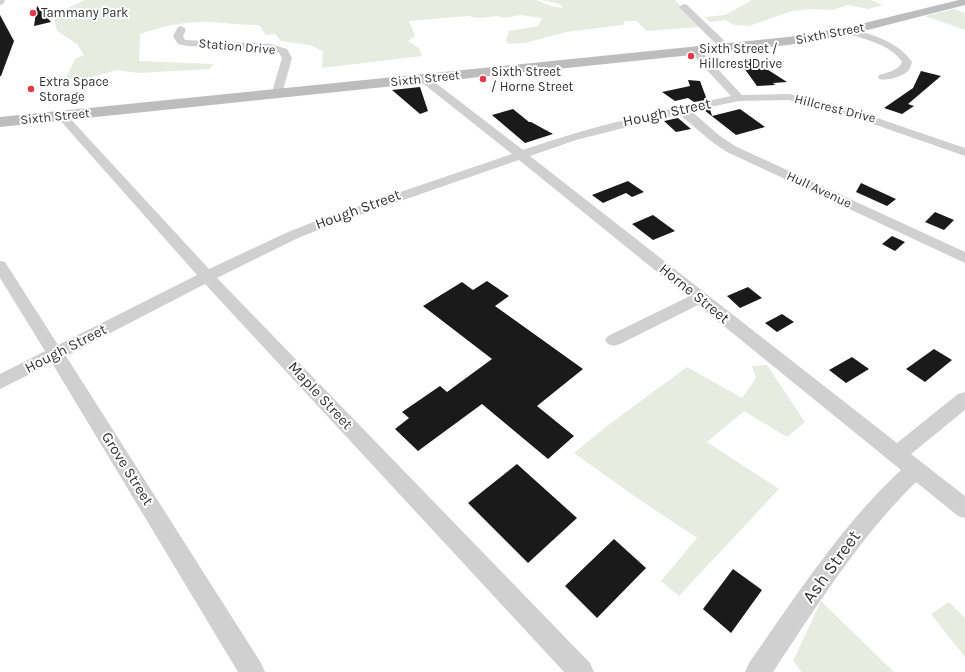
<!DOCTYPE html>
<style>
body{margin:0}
canvas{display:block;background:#fff}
</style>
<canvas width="965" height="672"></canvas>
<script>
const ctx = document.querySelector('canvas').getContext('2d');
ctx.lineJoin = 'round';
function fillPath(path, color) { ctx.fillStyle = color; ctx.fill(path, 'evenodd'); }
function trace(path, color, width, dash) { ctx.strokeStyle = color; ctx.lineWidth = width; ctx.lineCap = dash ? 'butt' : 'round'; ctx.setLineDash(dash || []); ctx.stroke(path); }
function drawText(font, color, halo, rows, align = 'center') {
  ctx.font = font + ' Karla,sans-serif'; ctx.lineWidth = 4; ctx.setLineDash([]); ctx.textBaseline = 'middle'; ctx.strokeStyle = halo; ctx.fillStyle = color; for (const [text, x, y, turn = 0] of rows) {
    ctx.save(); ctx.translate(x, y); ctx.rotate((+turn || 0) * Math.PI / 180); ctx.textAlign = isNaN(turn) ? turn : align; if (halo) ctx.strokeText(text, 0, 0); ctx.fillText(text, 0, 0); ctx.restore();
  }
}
const green = new Path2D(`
 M85,0H536L551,6L563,8L560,4L542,0H675L700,27L646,31L637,21H625L623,25L566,32L525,43L508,44L506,40L509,31L538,26L542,18L520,15L505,18L497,16L479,18L468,16L409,21L415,36L408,41L419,48L422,56L322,68L323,51L309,45L281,41L275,34L266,35L259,25C243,25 228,23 212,22C187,21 164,26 140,34L139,61L214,64L209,69L138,73L117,70L88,78L65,80L75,59L84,55L77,44L57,31L54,20L64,13L66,9Z
 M752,0H870L883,5L868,9L848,5L833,10L809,9L792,11L749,26L734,25L725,20L711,22L704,17L725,15Z
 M954,9L965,13V30L925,16Z
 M767,365L805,422L787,437L744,411L707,442L779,489L679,596L661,581L697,538L637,498L574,453L611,423L687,367L742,398L756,378L752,366Z
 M821,601L894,672H802L793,661Z
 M949,602L965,618V657L931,614Z`);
const building = new Path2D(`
 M37,6L51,22L34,26Z
 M0,15L14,41L1,76H0Z
 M751,59L787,82L773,83L775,85L757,86L739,61Z
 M921,71L941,76L908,104L914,106L902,114L884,108L913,88Z
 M688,80L700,81L707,100L694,102L688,98L675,101L662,92L690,86Z
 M420,87L428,111L420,114L392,90Z
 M513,109L529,122H531L553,134L525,143L492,115Z
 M710,109L712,116L740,109L765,127L736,135L704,110Z
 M678,118L691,129L676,132L664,121Z
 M628,181L644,192L632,197L626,193L603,203L592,195Z
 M861,183L896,199L887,206L856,192Z
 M935,212L954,220L944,230L925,222Z
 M653,215L675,231L653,240L632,224Z
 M892,236L905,242L895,251L882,244Z
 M487,281L509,296L495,306L583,369L537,406L574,436L548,459L482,404L418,451L395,429L409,418L402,412L440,386L447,392L492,359L423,306L462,282L473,290Z
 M748,287L762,298L740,308L727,296Z
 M782,314L794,322L777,332L765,323Z
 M934,349L952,360L925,382L906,369Z
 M852,357L869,369L846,383L829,370Z
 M517,464L577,518L528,563L468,503Z
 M614,539L646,568L597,618L565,586Z
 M733,569L762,590L731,633L703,609Z`);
const street = new Path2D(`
 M0,0H5L3,4L0,5Z
 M684,4L687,5L730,46L731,48L730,50H722L679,7Z
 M181,26L186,29L183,36L185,40L270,44L287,49L292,58L281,97L277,98L271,95L282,58L279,53L269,50L187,46L178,44L173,36L178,27Z
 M848,28C871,34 899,42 912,62C911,65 910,69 908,71C902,77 887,81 879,79L878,77L879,75C888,72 898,71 902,62C891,44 863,39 845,33L843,31Z
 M695,48L699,49L742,95L789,94L839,105L965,148V156L836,111L789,100L739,101L691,111L720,136L735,146L965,252V263L727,152L712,142L679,114L576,140L530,156L897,443L958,394L965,392V410L911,454L965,496V518L958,516L916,482C859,538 817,606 773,672H745L749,663C796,596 841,526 901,470L698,305L620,344L614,346L608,344L605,340L608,336L688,297L519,160L331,225L298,238L217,278L590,663L594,672H564L205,284L66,356L261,663L265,672H238L52,363L0,389V374L45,351L0,278V261L5,262L58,345L197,275L58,118L56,116L58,114H66L209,269L288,232L321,219L512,154L420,81L419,79L420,77H428L523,150C591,126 660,111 731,96L691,53L690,51L691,49Z`);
const secondary = new Path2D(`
 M959,0H965V5L848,35L788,45L0,127V117L788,37L848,27Z`);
const markers = [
 [33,13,4,"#e63946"],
 [691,56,4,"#e63946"],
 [483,79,4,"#e63946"],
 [31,89,4,"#e63946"]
];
const farPoinames = [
 ["Tammany Park",41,13],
 ["Sixth Street /",699,49],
 ["Hillcrest Drive",699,64],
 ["Sixth Street",491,72],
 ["/ Horne Street",491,87],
 ["Extra Space",39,82],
 ["Storage",39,97]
];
const farStreetnames = [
 ["Sixth Street",830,34,-11],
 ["Station Drive",237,47,5],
 ["Sixth Street",425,79,-6],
 ["Hillcrest Drive",835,109,14],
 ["Sixth Street",55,117,-6],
 ["Hull Avenue",819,190,25]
];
const streetNames = [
 ["Hough Street",667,113,-12],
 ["Hough Street",358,210,-20],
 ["Horne Street",694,294,39],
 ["Hough Street",66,349,-27],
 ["Maple Street",320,396,47],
 ["Grove Street",127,469,58]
];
const nearStreetnames = [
 ["Ash Street",832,567,-54]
];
fillPath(green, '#e6ecdf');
fillPath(building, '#1a1a1a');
fillPath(street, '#d0d0d0');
fillPath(secondary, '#bdbdbd');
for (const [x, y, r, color] of markers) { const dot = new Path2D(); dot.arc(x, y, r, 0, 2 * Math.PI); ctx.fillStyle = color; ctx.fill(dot); trace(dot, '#fff', 1.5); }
drawText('13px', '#333', '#fff', farPoinames, 'left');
drawText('13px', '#333', '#fff', farStreetnames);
drawText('15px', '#333', '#fff', streetNames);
drawText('18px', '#333', '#fff', nearStreetnames);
</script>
